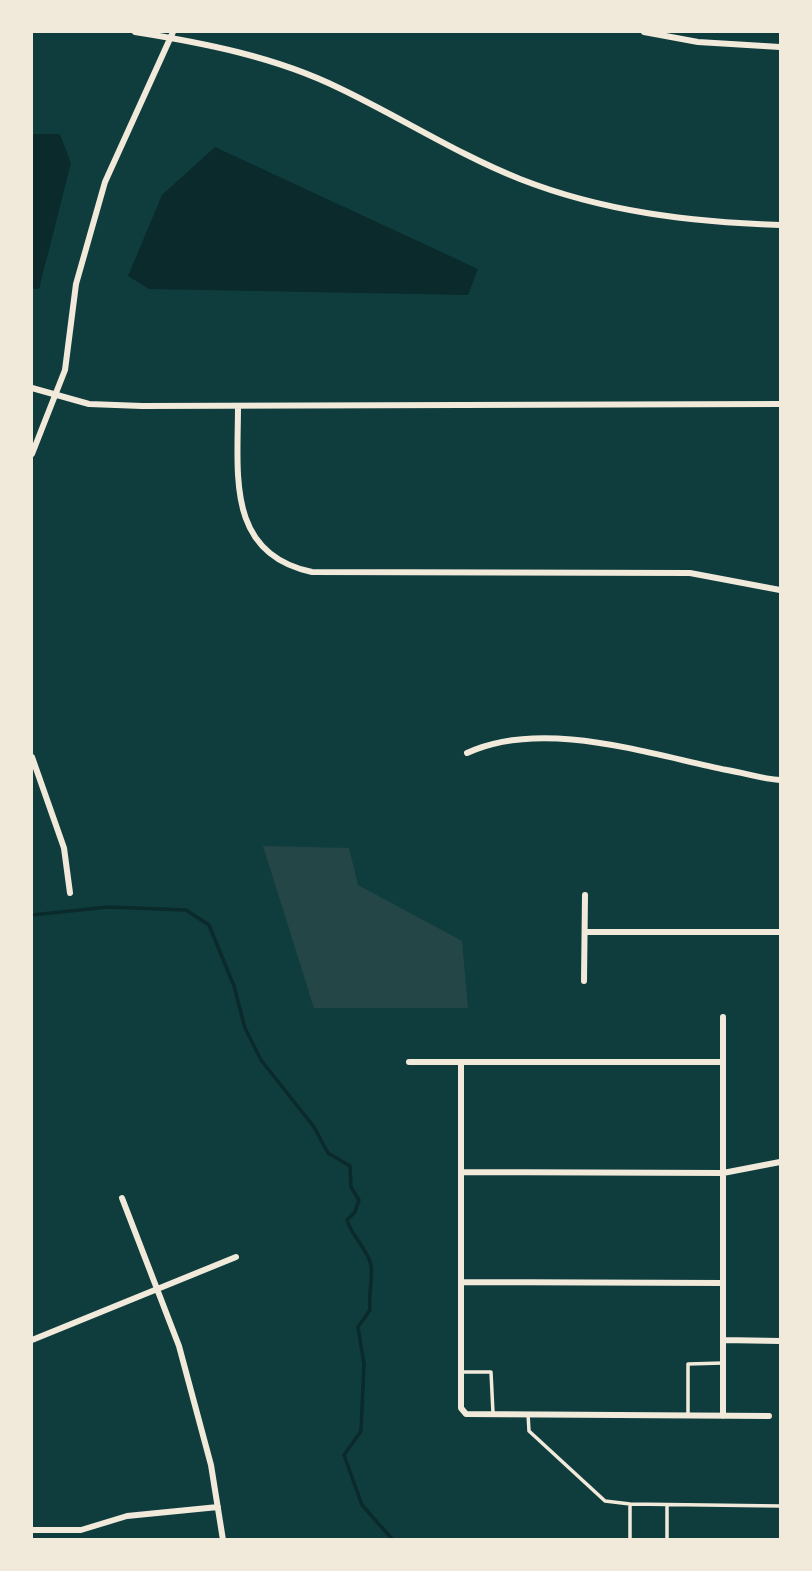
<!DOCTYPE html>
<style>
body{margin:0}
#map{position:relative;width:812px;height:1571px;overflow:hidden;background:#0f3d3e;font-family:Inter,sans-serif}
canvas{display:block}
.frame{position:absolute;inset:0;border:33px solid #f1e9da;pointer-events:none}
</style>
<div id="map">
<canvas width="812" height="1571"></canvas>
<div class="frame"></div>
</div>
<script>
const ctx = document.querySelector('canvas').getContext('2d');
ctx.lineJoin = 'round';
function fillPath(path, color) { ctx.fillStyle = color; ctx.fill(path, 'evenodd'); }
function trace(path, color, width, dash) { ctx.strokeStyle = color; ctx.lineWidth = width; ctx.lineCap = dash ? 'butt' : 'round'; ctx.setLineDash(dash || []); ctx.stroke(path); }
const green = new Path2D(`
 M263,846L349,848L358,885L462,941L468,1008H314Z`);
const water = new Path2D(`
 M32,134H60L71,163L39,289H32Z
 M215,147L478,269L468,295L149,289L128,276L162,195Z`);
const stream = new Path2D(`
 M32,915L108,907L186,910L209,925L234,986L245,1028L261,1060L314,1127L328,1153L350,1166L351,1187L359,1200L355,1212L347,1220C352,1237 367,1248 371,1265C373,1280 368,1294 370,1310L358,1327L364,1364L361,1431L344,1455L362,1505L393,1540`);
const service = new Path2D(`
 M461,1372H491L493,1413
 M528,1414L529,1431L605,1501L630,1504L780,1506
 M688,1416V1364L723,1363
 M667,1505V1540
 M630,1540V1504`);
const minor = new Path2D(`
 M135,32C204,43 276,57 339,88C400,117 457,154 520,179C604,212 691,222 780,225
 M644,32L698,42L780,47
 M32,388L89,404L142,406L780,404
 M238,406C238,475 226,554 312,572L690,573L780,590
 M32,454L65,370L76,284L105,182L173,32
 M467,753C543,718 648,754 727,770C745,773 763,779 780,780
 M32,757L64,848L70,893
 M585,932H780
 M584,981L585,895
 M723,1017V1416
 M409,1062H723
 M461,1062V1408L466,1414L769,1416
 M461,1172L723,1173L780,1162
 M122,1198L179,1346L211,1465L223,1540
 M461,1282L723,1283
 M32,1340L236,1257
 M723,1340L780,1341
 M32,1530H81L127,1516L218,1507`);
fillPath(green, '#244646');
fillPath(water, '#0a2a2b');
trace(stream, '#0a2a2b', 3.5);
trace(service, '#f1e9da', 3.5);
trace(minor, '#f1e9da', 6);
</script>
